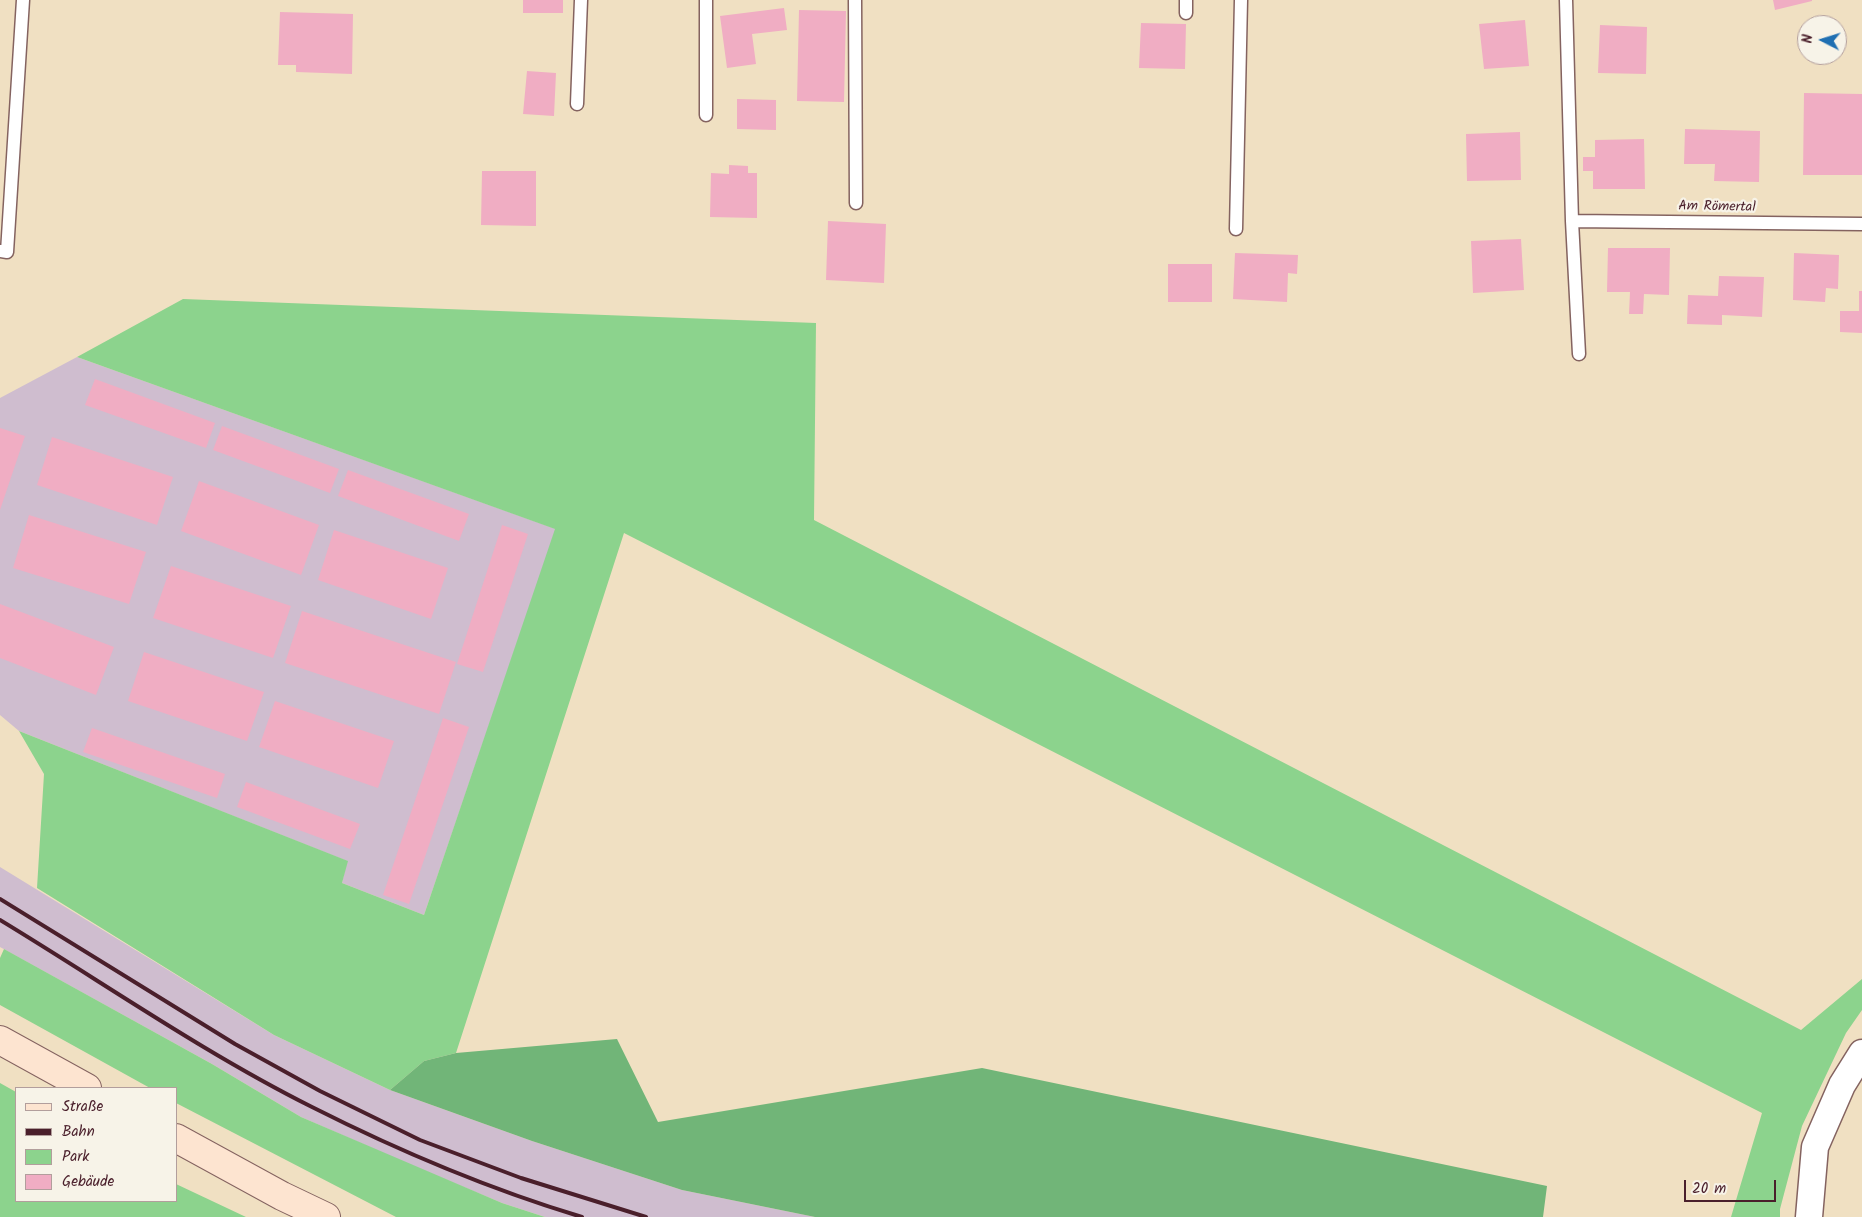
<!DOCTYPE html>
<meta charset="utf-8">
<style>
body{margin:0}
#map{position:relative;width:1862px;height:1217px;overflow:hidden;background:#f0e0c2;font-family:Kalam,sans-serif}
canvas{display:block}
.legend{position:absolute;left:15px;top:1087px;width:162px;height:115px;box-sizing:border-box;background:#f7f3e8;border:1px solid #b29e9c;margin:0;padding:6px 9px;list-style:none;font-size:15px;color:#4a1f2b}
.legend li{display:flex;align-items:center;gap:10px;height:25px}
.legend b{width:25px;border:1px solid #b29e9c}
.north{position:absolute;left:1797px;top:15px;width:50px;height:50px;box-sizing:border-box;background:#f7f3e8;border:1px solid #b29e9c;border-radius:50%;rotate:275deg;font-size:14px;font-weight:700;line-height:20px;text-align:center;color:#4a1f2b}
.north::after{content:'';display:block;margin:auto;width:18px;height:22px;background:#1f6fb2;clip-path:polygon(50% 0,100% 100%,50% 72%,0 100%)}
.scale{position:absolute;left:1684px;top:1180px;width:92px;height:22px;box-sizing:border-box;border:2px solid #4a1f2b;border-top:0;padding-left:6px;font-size:15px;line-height:18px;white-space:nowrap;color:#4a1f2b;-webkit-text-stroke:4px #f7f3e8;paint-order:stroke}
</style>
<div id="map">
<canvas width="1862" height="1217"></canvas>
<ul class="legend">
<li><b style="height:6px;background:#fde4d0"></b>Straße</li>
<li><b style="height:6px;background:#4a1f2b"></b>Bahn</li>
<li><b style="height:14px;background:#8cd38d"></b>Park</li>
<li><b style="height:14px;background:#f0adc3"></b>Gebäude</li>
</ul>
<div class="north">N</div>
<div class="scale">20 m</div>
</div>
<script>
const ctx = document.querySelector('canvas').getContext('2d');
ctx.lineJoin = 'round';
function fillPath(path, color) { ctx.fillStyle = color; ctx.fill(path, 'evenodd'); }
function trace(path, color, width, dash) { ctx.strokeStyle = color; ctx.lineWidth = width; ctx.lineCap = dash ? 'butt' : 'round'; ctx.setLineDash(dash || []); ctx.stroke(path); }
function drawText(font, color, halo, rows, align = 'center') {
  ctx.font = font + ' Kalam,sans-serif'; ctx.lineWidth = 4.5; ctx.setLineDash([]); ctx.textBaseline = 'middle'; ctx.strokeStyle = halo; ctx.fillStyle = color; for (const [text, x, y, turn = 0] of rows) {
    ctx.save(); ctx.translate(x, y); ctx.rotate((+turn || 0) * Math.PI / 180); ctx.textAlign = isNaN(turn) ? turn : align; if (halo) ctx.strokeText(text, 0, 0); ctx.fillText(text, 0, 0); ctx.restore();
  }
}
const industrial = new Path2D(`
 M77,357L556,529L424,915L342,883L347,861L19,731L0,715V398Z
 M0,867L274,1035L390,1090L532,1141L682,1190L815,1217H545L502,1203L404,1162L301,1117L212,1064L0,947Z`);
const green = new Path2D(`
 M183,299L816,323L814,520L1801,1030L1862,979V1010L1846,1033L1802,1126L1780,1209V1217H1731L1762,1113L624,533L456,1053L424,1061L390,1090L274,1035L37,888L44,774L19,731L348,861L342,883L424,915L555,529L77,357Z
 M4,949L212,1064L301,1117L502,1203L545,1217H396L176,1103V1088H150L0,1005V958Z
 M0,1083L16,1092V1201H176V1184L246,1217H0Z`);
const forest = new Path2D(`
 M617,1039L658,1122L982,1068L1547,1186L1543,1217H815L682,1190L532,1141L390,1090L424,1061L456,1053Z`);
const building = new Path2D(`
 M523,0H563V13H523Z
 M1773,0H1812V1L1775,10Z
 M784,8L787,30L752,34L756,64L727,68L720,16Z
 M799,10L846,11L844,102L797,101Z
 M280,12L353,14L352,74L296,72V65H278Z
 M1525,20L1529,66L1484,69L1479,24Z
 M1141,23L1186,24L1185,69L1139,68Z
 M1600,25L1647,27L1646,74L1598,73Z
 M527,71L556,73L554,116L523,114Z
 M1804,93L1862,94V175H1803Z
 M737,99L776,100V130L737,129Z
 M1685,129L1760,131L1759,182L1714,181L1715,164H1684Z
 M1520,132L1521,180L1467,181L1466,134Z
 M1644,139L1645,189H1593V171H1583V157H1595V140Z
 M729,165L748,166V173H757V218L710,217L711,173L729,174Z
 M482,171H536V226L481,225Z
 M828,221L886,224L884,283L826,280Z
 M1521,239L1524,290L1473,293L1471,241Z
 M1608,248H1670L1669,295L1644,294L1643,314H1629L1630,292H1607Z
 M1235,253L1298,255L1297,274L1288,273L1287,302L1233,299Z
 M1794,253L1839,255L1838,289L1826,288L1825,302L1793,300Z
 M1168,264H1212V302H1168Z
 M1719,276L1764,277L1762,317L1722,315V325L1687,324L1688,295L1718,296Z
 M1859,291H1862V333L1840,332V311H1859Z
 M95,379L215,423L206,448L85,405Z
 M222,426L339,469L330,493L213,450Z
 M0,428L25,436L0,510Z
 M52,437L173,477L157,525L37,485Z
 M348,470L469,514L459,541L338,496Z
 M199,481L319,525L301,575L181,531Z
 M29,515L146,552L129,604L13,568Z
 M502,525L528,534L483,672L457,664Z
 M334,530L448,568L431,619L318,580Z
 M171,566L291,606L273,658L153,618Z
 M0,604L114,647L96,695L0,658Z
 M302,611L456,662L439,714L285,663Z
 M144,652L264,692L247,741L128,701Z
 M275,701L394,741L378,788L259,747Z
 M443,718L469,727L409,904L383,895Z
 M92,728L225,774L217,798L83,752Z
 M246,782L360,824L350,849L237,807Z`);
const lane = new Path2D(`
 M855,0L856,203
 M1566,0L1572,221L1579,354
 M1186,13V0
 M577,104L581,0
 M706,115V0
 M1572,221L1862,224
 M1236,229L1241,0
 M0,251L7,252L23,0`);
const street = new Path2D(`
 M1809,1217L1815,1147L1842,1085L1862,1053`);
const secondary = new Path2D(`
 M0,1040L87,1088
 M176,1138L282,1196L326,1217`);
const rail = new Path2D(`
 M0,899L235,1044L320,1091L420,1140L521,1178L646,1217
 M0,920C104,983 204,1053 312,1107C399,1151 489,1189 582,1217`);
const streetNames = [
 ["Am Römertal",1717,208,1]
];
fillPath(industrial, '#cfbdcf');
fillPath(green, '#8cd38d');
fillPath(forest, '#71b578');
fillPath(building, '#f0adc3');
trace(lane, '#846360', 15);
trace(street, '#846360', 29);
trace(secondary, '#846360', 30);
trace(lane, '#fff', 12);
trace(street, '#fff', 26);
trace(secondary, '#fde4d0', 28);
trace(rail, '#4a1f2b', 4);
drawText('14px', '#4a1f2b', '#f7f3e8', streetNames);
</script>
